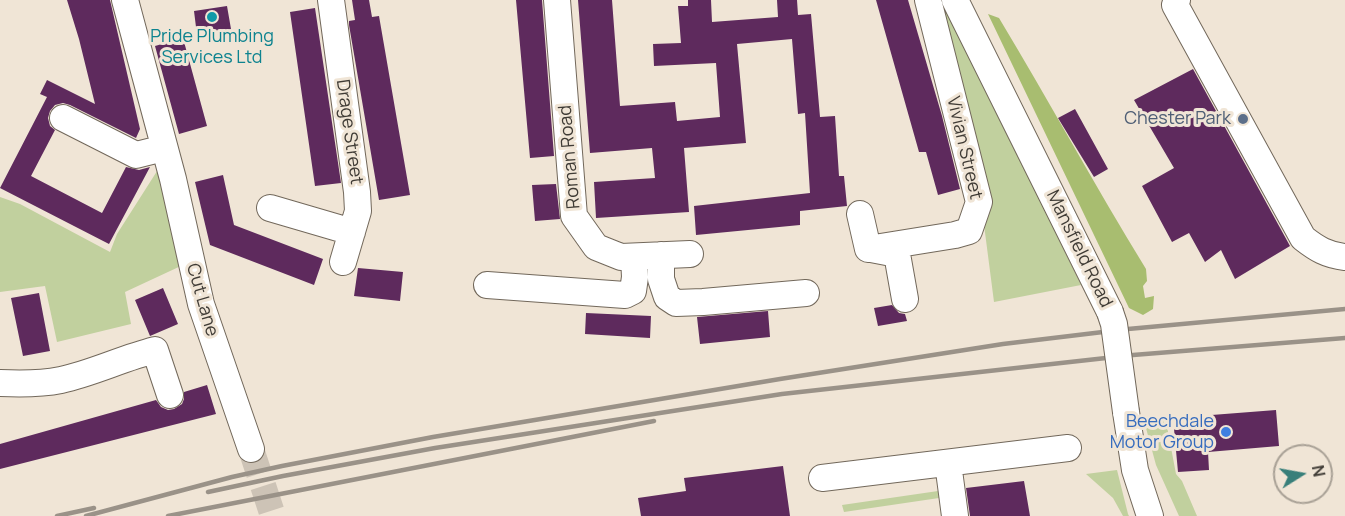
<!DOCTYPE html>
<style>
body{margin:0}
#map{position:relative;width:1345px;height:516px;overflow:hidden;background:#f0e5d6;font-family:Manrope,sans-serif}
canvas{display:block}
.north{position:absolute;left:1273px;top:444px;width:60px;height:60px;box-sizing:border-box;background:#f0e5d6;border:2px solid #a9a196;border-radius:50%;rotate:79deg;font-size:16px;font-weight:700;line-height:24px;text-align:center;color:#3f3b35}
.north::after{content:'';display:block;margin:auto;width:21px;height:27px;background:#387f7a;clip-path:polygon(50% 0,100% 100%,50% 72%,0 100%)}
</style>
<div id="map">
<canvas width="1345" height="516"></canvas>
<div class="north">N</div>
</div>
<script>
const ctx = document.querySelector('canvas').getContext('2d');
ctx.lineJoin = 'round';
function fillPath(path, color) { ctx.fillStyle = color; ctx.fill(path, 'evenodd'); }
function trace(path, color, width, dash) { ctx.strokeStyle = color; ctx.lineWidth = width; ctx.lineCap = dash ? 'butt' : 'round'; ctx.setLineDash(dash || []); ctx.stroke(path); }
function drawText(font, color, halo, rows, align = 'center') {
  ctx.font = font + ' Manrope,sans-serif'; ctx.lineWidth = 6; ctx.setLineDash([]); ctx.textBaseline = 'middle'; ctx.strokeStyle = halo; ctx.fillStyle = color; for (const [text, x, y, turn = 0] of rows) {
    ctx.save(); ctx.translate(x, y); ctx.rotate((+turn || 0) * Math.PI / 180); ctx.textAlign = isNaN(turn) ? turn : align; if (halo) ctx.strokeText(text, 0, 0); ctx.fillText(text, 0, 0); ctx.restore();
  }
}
const green = new Path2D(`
 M939,0H944L1081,285L994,302L983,217Z
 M159,168L183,265L125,292L131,324L57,342L45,286L0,292V197L20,204L110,252L117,234Z
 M1165,416L1176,474L1182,481L1197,516H1179L1156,465L1143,417Z
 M1117,470L1128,514L1129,516H1123L1113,498L1086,474Z
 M938,491L939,498L844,512L842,505Z`);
const forest = new Path2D(`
 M988,14L999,18C1049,101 1095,186 1146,269L1147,281L1143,286L1145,298L1154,296L1153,309L1143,315L1129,308Z`);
const building = new Path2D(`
 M67,0H110L140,129L136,138L70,105L63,103L55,105L50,111L48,118L50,126L55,130L31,176L102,213L126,167L139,170L150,167L109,244L0,188L47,97L40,94L47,80L95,104L79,39Z
 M352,0H369L372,17L379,16L410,195L379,200L349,25V21L355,20Z
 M516,0H542L554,156L530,158Z
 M578,0H612L620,106L675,102L677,121L720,117L716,63L654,66L653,44L681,43L678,6H688V0H711L712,22L778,17L777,0H797L798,15L811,14L820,117L835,116L839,176H844L847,206L800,211V225L696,235L694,206L810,193L805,113L798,114L792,39L737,44L746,143L684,148L689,212L596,218L594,182L655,178L652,148L590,153Z
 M876,0H908L942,116L960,189L938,195L926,152H919Z
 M227,6L231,29L197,35L194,11Z
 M315,8L341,183L315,186L290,12Z
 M183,38L207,126L179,134L155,46Z
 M1193,69L1290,246L1235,279L1221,250L1205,262L1189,233L1172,242L1142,186L1174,168L1134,100Z
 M1075,109L1108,169L1094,177L1058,118Z
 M223,175L234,225L323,259L314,285L210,245L195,182Z
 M556,184L560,219L535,221L532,185Z
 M358,268L403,272L400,301L354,296Z
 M163,288L178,324L150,336L135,300Z
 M39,293L50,351L23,356L11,298Z
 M892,305L899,313L905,314L907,321L878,326L874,308Z
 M768,311L770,337L700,344L697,317Z
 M586,313L651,316L650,338L585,334Z
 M207,385L216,414L0,469V444L156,400L161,407L168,410L174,409L182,404L184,399V392Z
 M1276,410L1279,446L1208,452L1209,470L1178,472L1173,418Z
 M783,466L790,516H641L638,498L686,491L684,478Z
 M1024,481L1030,516H970L966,488Z`);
const minorTunnel = new Path2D(`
 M251,449L273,516`);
const minor = new Path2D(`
 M125,0L173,179L201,304L251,449
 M331,0L357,192L358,211L343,262
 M557,0L574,216L596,247L621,257L690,254
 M955,0L1110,312
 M1177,0L1175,5L1303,238C1317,249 1327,255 1345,257
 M63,118L136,155L164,148
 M270,208L352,232
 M860,214L868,249L955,235L969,231L979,202L928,0
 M871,249L897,254L905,299
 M661,255V279L667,297L676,303L703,302L806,293
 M487,285L625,295L633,291L635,277L634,257
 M0,383C20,384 41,384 61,380C93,373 123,358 155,350L170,395
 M1126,412L1135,470L1150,516
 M948,463L955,516
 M822,478L1068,448`);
const rail = new Path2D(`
 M208,492L283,476L435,448L782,394L1133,355L1345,338
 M57,516L94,508
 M86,516L232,477L282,466L433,437L780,379L1003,344L1128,329L1345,309
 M168,516L654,421`);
const minorBridge = new Path2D(`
 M1110,312L1114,324L1126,412`);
const markers = [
 [212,17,6,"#0f9aa8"],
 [1243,119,6,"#5c6f8a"],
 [1226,432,6,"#3f7fe0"]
];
const cultureNames = [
 ["Pride Plumbing",212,37],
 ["Services Ltd",212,58]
];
const serviceNames = [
 ["Chester Park",1231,119]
];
const streetNames = [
 ["Drage Street",349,132,82],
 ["Vivian Street",964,148,77],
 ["Roman Road",570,157,-95],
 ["Mansfield Road",1079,249,64],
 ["Cut Lane",202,300,74]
];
const shopNames = [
 ["Beechdale",1214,422],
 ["Motor Group",1214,443]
];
fillPath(green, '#c1d09e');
fillPath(forest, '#a8bd70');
fillPath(building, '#5e2a5d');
trace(minorTunnel, '#cdc3b6', 26, [26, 13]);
trace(minor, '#72685b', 28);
trace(minor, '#fff', 26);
trace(rail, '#9a9288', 4.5);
trace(minorBridge, '#72685b', 28, []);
trace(minorBridge, '#fff', 26);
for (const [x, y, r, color] of markers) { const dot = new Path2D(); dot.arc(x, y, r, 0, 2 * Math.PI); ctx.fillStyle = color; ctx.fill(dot); trace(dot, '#f0e5d6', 2); }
drawText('18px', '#0d838f', '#f0e5d6', cultureNames);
drawText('18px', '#4e5e75', '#f0e5d6', serviceNames, 'right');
drawText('18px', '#3f3b35', '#f0e5d6', streetNames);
drawText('18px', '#366cbe', '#f0e5d6', shopNames, 'right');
</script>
